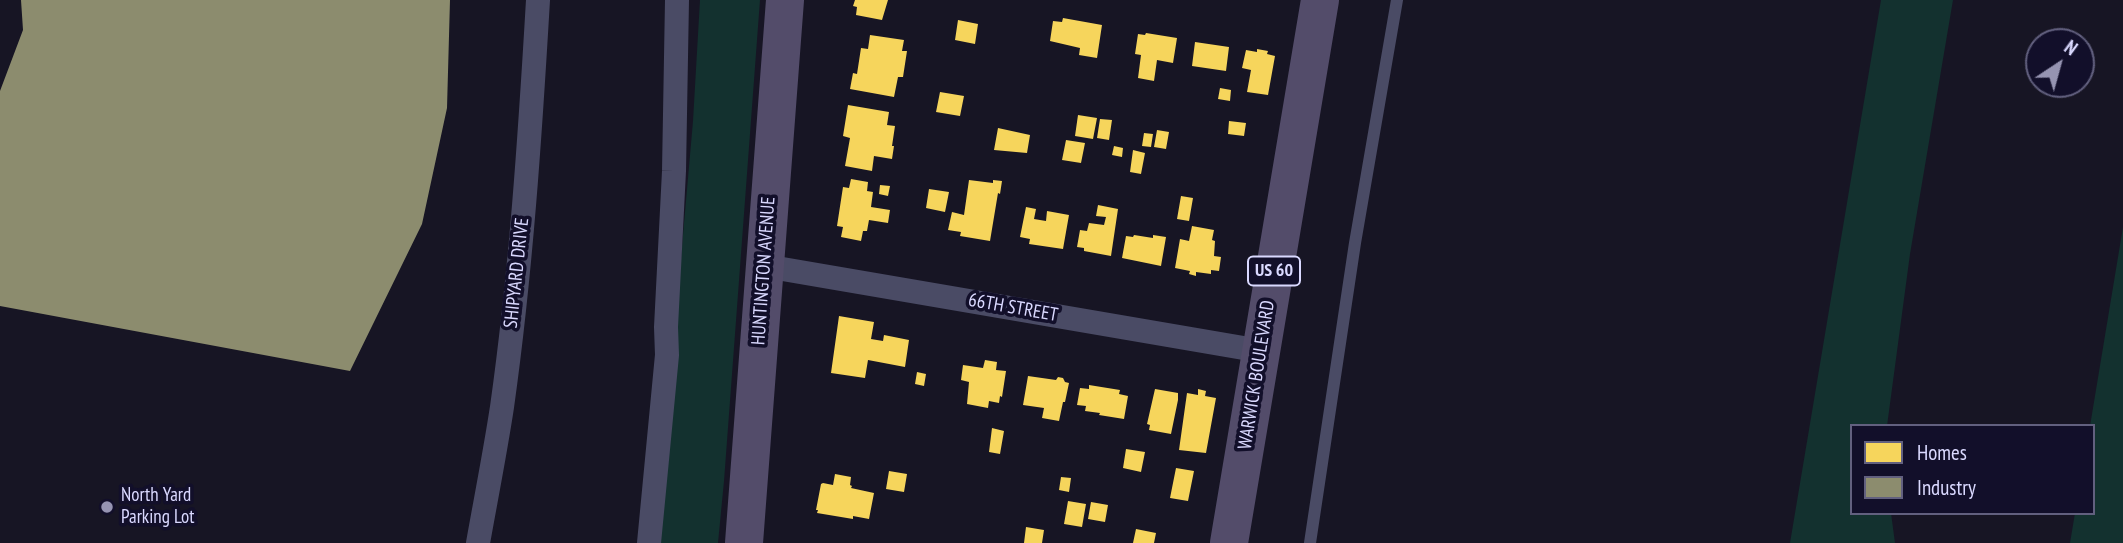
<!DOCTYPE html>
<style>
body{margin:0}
#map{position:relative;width:2123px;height:543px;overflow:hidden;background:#171524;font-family:"PT Sans Narrow",sans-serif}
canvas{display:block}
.legend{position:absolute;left:1850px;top:424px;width:245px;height:91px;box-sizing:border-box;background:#120f2a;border:2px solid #62607f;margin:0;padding:9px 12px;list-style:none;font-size:21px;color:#dad9ff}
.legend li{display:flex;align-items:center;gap:14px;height:35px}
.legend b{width:35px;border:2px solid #62607f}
.north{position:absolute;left:2025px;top:28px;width:70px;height:70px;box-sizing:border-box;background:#120f2a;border:2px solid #62607f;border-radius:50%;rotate:36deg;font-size:19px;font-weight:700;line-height:28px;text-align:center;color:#dad9ff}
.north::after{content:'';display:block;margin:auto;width:24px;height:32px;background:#9694b2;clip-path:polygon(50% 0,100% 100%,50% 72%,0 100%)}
</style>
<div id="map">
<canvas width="2123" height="543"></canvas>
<ul class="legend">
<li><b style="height:19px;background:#f6d55c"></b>Homes</li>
<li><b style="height:19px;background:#8c8c6e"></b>Industry</li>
</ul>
<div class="north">N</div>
</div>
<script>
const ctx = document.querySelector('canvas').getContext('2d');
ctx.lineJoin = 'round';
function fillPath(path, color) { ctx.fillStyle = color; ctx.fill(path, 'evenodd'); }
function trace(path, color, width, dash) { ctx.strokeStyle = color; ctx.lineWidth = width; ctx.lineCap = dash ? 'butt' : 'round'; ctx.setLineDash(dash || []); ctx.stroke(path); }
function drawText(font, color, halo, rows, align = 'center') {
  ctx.font = font + ' "PT Sans Narrow",sans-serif'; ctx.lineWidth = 7; ctx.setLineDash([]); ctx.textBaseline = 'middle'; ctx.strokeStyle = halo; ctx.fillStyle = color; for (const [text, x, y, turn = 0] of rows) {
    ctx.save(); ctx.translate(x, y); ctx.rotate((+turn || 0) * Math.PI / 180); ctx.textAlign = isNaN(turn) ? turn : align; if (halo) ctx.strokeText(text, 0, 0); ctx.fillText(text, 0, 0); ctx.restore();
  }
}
const green = new Path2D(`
 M700,0H760L724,481L718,543H656L693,121Z
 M1881,0H1953L1910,254L1887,426H1852V513H1891L1895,543H1790Z
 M2123,227V543H2070L2075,513H2093V426H2090Z`);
const homes = new Path2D(`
 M855,0H888L882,20L856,15L857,7L853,6Z
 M1063,18L1102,25L1097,58L1079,55L1080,48L1050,41L1053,21L1062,22Z
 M958,20L978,24L975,44L955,40Z
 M1146,33L1177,38L1173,63L1157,60L1154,81L1138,78L1141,55L1135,54L1138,34L1145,35Z
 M870,35L904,40L902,51H907L903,77H898L894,97L850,89L853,73L857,74L861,48L868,49Z
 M1195,42L1229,47L1226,71L1192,66Z
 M1257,49L1268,51L1267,54L1275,56L1268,95L1247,92L1251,70L1242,68L1246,50L1257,52Z
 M1220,88L1231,90L1230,101L1218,99Z
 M940,92L964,96L960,116L936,112Z
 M848,105L889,112L887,125L895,126L892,146H894L892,159L874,156L872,171L845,166L850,138L843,136Z
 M1078,115L1097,118L1093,139L1075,136Z
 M1100,119L1112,120L1109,140L1097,138Z
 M1229,121L1246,123L1244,136L1228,134Z
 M998,128L1030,135L1027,153L994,150Z
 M1157,130L1169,132L1166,149L1154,147Z
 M1144,133L1153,134L1151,147L1142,146Z
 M1066,140L1085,143L1081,163L1062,160Z
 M1114,146L1123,148L1122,157L1112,155Z
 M1133,150L1145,153L1141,174L1130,172Z
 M851,179L868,182L867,191L873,192L871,207L890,210L888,223L869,220L867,231H863L861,241L841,237L843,227L837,226L843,187L849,188Z
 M969,180L993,183V180L1002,181L1000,194L998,193L990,241L960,236L961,232L948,230L952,212L964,215Z
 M880,185L890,186L888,196L879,194Z
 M929,189L949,192L945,212L926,208Z
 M1181,196L1193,198L1189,221L1177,219Z
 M1098,205L1118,209L1111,256L1084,251V248L1077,247L1080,230L1087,231L1089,223L1104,225L1106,217L1096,216Z
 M1026,207L1036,209L1034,219L1046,221L1047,211L1069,215L1063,249L1029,244L1030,239L1020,237Z
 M1192,226L1214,230L1212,240L1215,241L1214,256L1221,257L1219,271L1211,270V274L1196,272V276L1189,274L1190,271L1175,268L1180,239L1189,241Z
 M1134,235L1153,238V235L1166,237L1161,266L1122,258L1126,236L1133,237Z
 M839,316L874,322L871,339L883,341L884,335L909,340L905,367L868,360L865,378L831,373Z
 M985,360L997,362L996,370L1006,371L1002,397L1000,396L999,403L989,401L988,408L967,404L969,382L961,380L963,365L983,368Z
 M917,372L926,374L924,386L915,384Z
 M1028,376L1056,380L1058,377L1063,378L1065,382L1069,383L1065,402H1063L1059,421L1042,418L1044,408L1023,405Z
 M1089,385L1120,390L1119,394L1128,396L1124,419L1099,415L1100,413L1085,411L1086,406L1077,405L1080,388L1089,389Z
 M1155,389L1178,393V400L1171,434L1149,430L1150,425L1147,424Z
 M1198,389L1206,391L1205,396L1216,398L1206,453L1179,450L1187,393L1198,395Z
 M992,428L1004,431L1000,454L989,452Z
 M1126,449L1145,452L1141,472L1123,468Z
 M1176,468L1194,471L1188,501L1170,498Z
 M889,471L907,474L904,492L886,489Z
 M835,474L851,477L850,485L852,486L851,488L874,493L869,519L853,516V519L817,513L818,510H816L821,484L823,483L833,485Z
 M1061,477L1071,478L1069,492L1059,490Z
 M1068,501L1086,504L1082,527L1064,524Z
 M1091,502L1108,505L1105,522L1088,519Z
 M1026,527L1044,530L1042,543H1024Z
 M1136,529L1156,533L1154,543H1133Z`);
const industry = new Path2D(`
 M21,0H450L447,108L422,224L350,371L0,306V91L23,30Z`);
const lane = new Path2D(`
 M1310,543L1355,243L1397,0`);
const street = new Path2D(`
 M765,266L1261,351
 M478,543C486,498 495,453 502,407C521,272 530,136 538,0
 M649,543L667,355L666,327L674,171L677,0`);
const primary = new Path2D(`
 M744,543L785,0
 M1229,543L1320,0`);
const markers = [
 [107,507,7,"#9694b2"]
];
const shields = [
 [1274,271,52]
];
const shieldNames = [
 ["US 60",1274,271]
];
const streetNames = [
 ["HUNTINGTON AVENUE",764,271,-86],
 ["SHIPYARD DRIVE",517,273,-84],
 ["66TH STREET",1013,308,10],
 ["WARWICK BOULEVARD",1257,375,-81]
];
const poiNames = [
 ["North Yard",121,496],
 ["Parking Lot",121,518]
];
fillPath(green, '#13312f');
fillPath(homes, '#f6d55c');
fillPath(industry, '#8c8c6e');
trace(lane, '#4a4b65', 12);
trace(street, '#4a4b65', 24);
trace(primary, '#534c6a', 38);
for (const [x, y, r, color] of markers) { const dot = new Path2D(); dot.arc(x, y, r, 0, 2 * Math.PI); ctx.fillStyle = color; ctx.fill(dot); trace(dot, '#120f2a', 2.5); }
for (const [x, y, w] of shields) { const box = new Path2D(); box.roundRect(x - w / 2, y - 14.5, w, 29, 5); ctx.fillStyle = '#120f2a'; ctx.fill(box); trace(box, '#dad9ff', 2); }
drawText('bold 18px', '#dad9ff', null, shieldNames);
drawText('19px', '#dad9ff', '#120f2a', streetNames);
drawText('19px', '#dad9ff', '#120f2a', poiNames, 'left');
</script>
